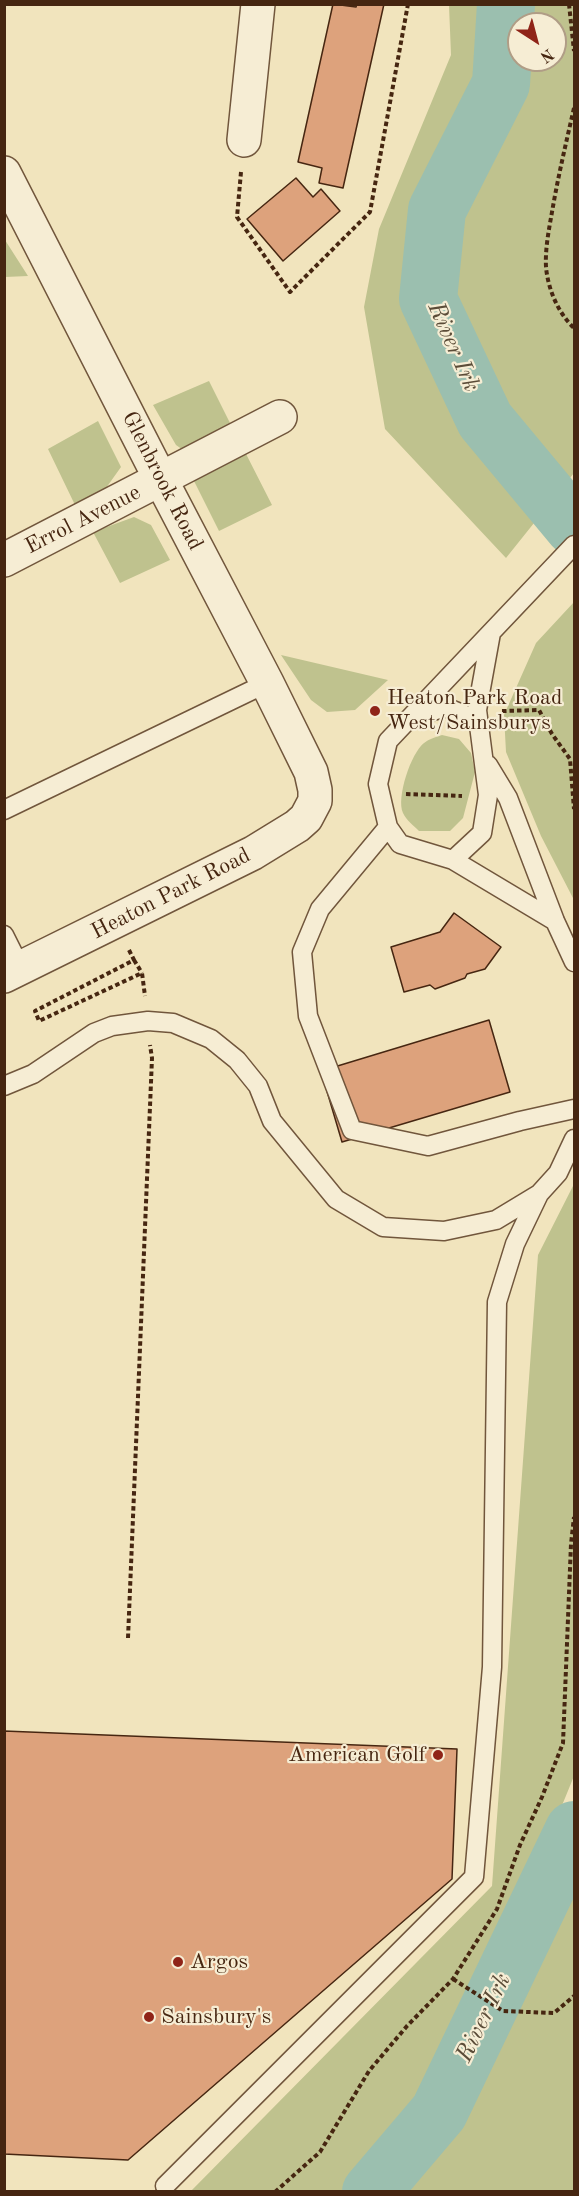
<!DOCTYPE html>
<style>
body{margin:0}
#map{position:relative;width:579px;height:2196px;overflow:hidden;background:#f1e4bd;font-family:"Old Standard TT",serif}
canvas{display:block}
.frame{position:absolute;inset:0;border:6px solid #462611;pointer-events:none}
.north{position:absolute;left:507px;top:12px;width:60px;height:60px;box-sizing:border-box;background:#f6edd4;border:2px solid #b09d86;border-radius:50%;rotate:144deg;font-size:16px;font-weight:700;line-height:24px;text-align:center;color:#462611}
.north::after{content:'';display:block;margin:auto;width:21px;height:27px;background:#8f2418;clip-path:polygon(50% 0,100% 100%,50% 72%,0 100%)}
</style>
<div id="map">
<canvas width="579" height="2196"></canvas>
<div class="frame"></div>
<div class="north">N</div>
</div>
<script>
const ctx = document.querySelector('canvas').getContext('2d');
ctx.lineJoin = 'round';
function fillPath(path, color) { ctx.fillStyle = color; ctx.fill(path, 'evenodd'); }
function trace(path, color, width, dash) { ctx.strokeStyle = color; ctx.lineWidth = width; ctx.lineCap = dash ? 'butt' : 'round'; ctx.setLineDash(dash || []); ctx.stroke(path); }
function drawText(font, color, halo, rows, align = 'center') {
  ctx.font = font + ' "Old Standard TT",serif'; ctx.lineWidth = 4.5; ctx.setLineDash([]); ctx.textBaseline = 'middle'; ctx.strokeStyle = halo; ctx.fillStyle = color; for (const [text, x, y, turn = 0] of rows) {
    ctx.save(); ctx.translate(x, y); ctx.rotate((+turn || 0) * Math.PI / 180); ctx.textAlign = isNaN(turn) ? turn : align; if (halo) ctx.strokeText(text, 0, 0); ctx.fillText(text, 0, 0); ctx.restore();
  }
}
const green = new Path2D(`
 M449,5H574V473L506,558L385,429L364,307L379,229L451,55ZM519,24H555V60H519Z
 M5,240L28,276L5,277Z
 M209,381L233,429L186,452L176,445L153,405Z
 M98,421L121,467L106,488L75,505L48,449Z
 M244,450L272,505L219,531L192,477Z
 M134,517L151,525L170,560L120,583L93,532Z
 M574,602V900L541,836L506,752L504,715L536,643Z
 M281,655L388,680L355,710L327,712L311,700Z
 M442,735L459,739L471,753L475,772L463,818L450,831H419C414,826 406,820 403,813C396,798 411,753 424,743C429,739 436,737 442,735Z
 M574,1184V1776L543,1852L413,2101L342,2191H191L492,1886L538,1255Z
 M574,1882V2191H399L493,2046Z`);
const river = new Path2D(`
 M506,4L501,84L437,210L428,299L485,420L574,527
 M371,2192L439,2112L574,1830`);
const building = new Path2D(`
 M333,4L356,7L357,4H384L343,188L319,183L322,168L298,162Z
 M296,178L313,197L321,189L340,211L283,261L247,219Z
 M454,913L501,947L485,969L467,974L465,978L435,989L430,985L404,992L391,947L440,932Z
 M489,1020L510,1092L342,1142L321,1071Z
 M4,1731L457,1749L452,1879L128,2160L4,2154Z`);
const path = new Path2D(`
 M569,4L574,51
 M574,108C566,143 558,177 552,212C549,229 545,249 546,267C548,289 558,313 574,328
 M241,172L237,217L290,292L370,212L408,4
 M502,711L539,710L552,734L570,759L574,809
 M406,794L462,796
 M129,950L134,960L35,1011L39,1021L142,973L145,996
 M134,960L142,973
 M128,1638L152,1058L150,1045
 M453,1979L503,2011L554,2013L574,1996
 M275,2192L320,2152L369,2071L407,2026L453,1979L497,1909L520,1845L542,1797L563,1743L571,1544L574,1517`);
const service = new Path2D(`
 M491,633L477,710L488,795L482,833L453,860L400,844L388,827L378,784L388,741L574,545
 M412,718L445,707L478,720
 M488,765L508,798L555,921L574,962
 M4,810L267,683
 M388,827L320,909L302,952L308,1016L352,1130L428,1146L520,1121L574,1109
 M453,860L555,921
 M4,935L21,969
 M4,1086L33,1074L94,1033L112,1026L148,1021L173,1023L211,1039L237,1060L258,1086L272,1121L336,1199L383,1227L444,1231L496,1220L539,1194
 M165,2186L474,1877L492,1667L497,1302L515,1244L539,1194L558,1173L574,1139`);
const minor = new Path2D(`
 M244,140L258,4
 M4,173L161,480L267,683L311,772L315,790V801L306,818L297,826L253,853L4,976
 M4,560L280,417`);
const markers = [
 [375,711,6,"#8f2418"],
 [438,1755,6,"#8f2418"],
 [178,1962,6,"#8f2418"],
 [149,2017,6,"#8f2418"]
];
const streetNames = [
 ["Glenbrook Road",162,481,63],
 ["Errol Avenue",83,520,-27],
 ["Heaton Park Road",171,894,-27]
];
const poiNames = [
 ["Heaton Park Road",387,698],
 ["West/Sainsburys",387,723],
 ["American Golf",426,1755,"right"],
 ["Argos",190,1962],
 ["Sainsbury's",161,2017]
];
const waterNames = [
 ["River Irk",453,347,66],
 ["River Irk",484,2018,-64]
];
fillPath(green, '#bfc28e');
trace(river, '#9bbfaf', 58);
fillPath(building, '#dda27c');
trace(building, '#462611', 1.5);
trace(service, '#71563c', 21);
trace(minor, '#71563c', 36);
trace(path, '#462611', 4, [4.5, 3]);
trace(service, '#f6edd4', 18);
trace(minor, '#f6edd4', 33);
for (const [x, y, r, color] of markers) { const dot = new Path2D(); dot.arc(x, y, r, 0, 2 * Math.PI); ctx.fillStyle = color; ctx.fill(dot); trace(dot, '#f6edd4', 2); }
drawText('22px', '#462611', '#f6edd4', streetNames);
drawText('22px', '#462611', '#f6edd4', poiNames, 'left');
drawText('italic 24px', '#5b4c38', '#f6edd4', waterNames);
</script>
